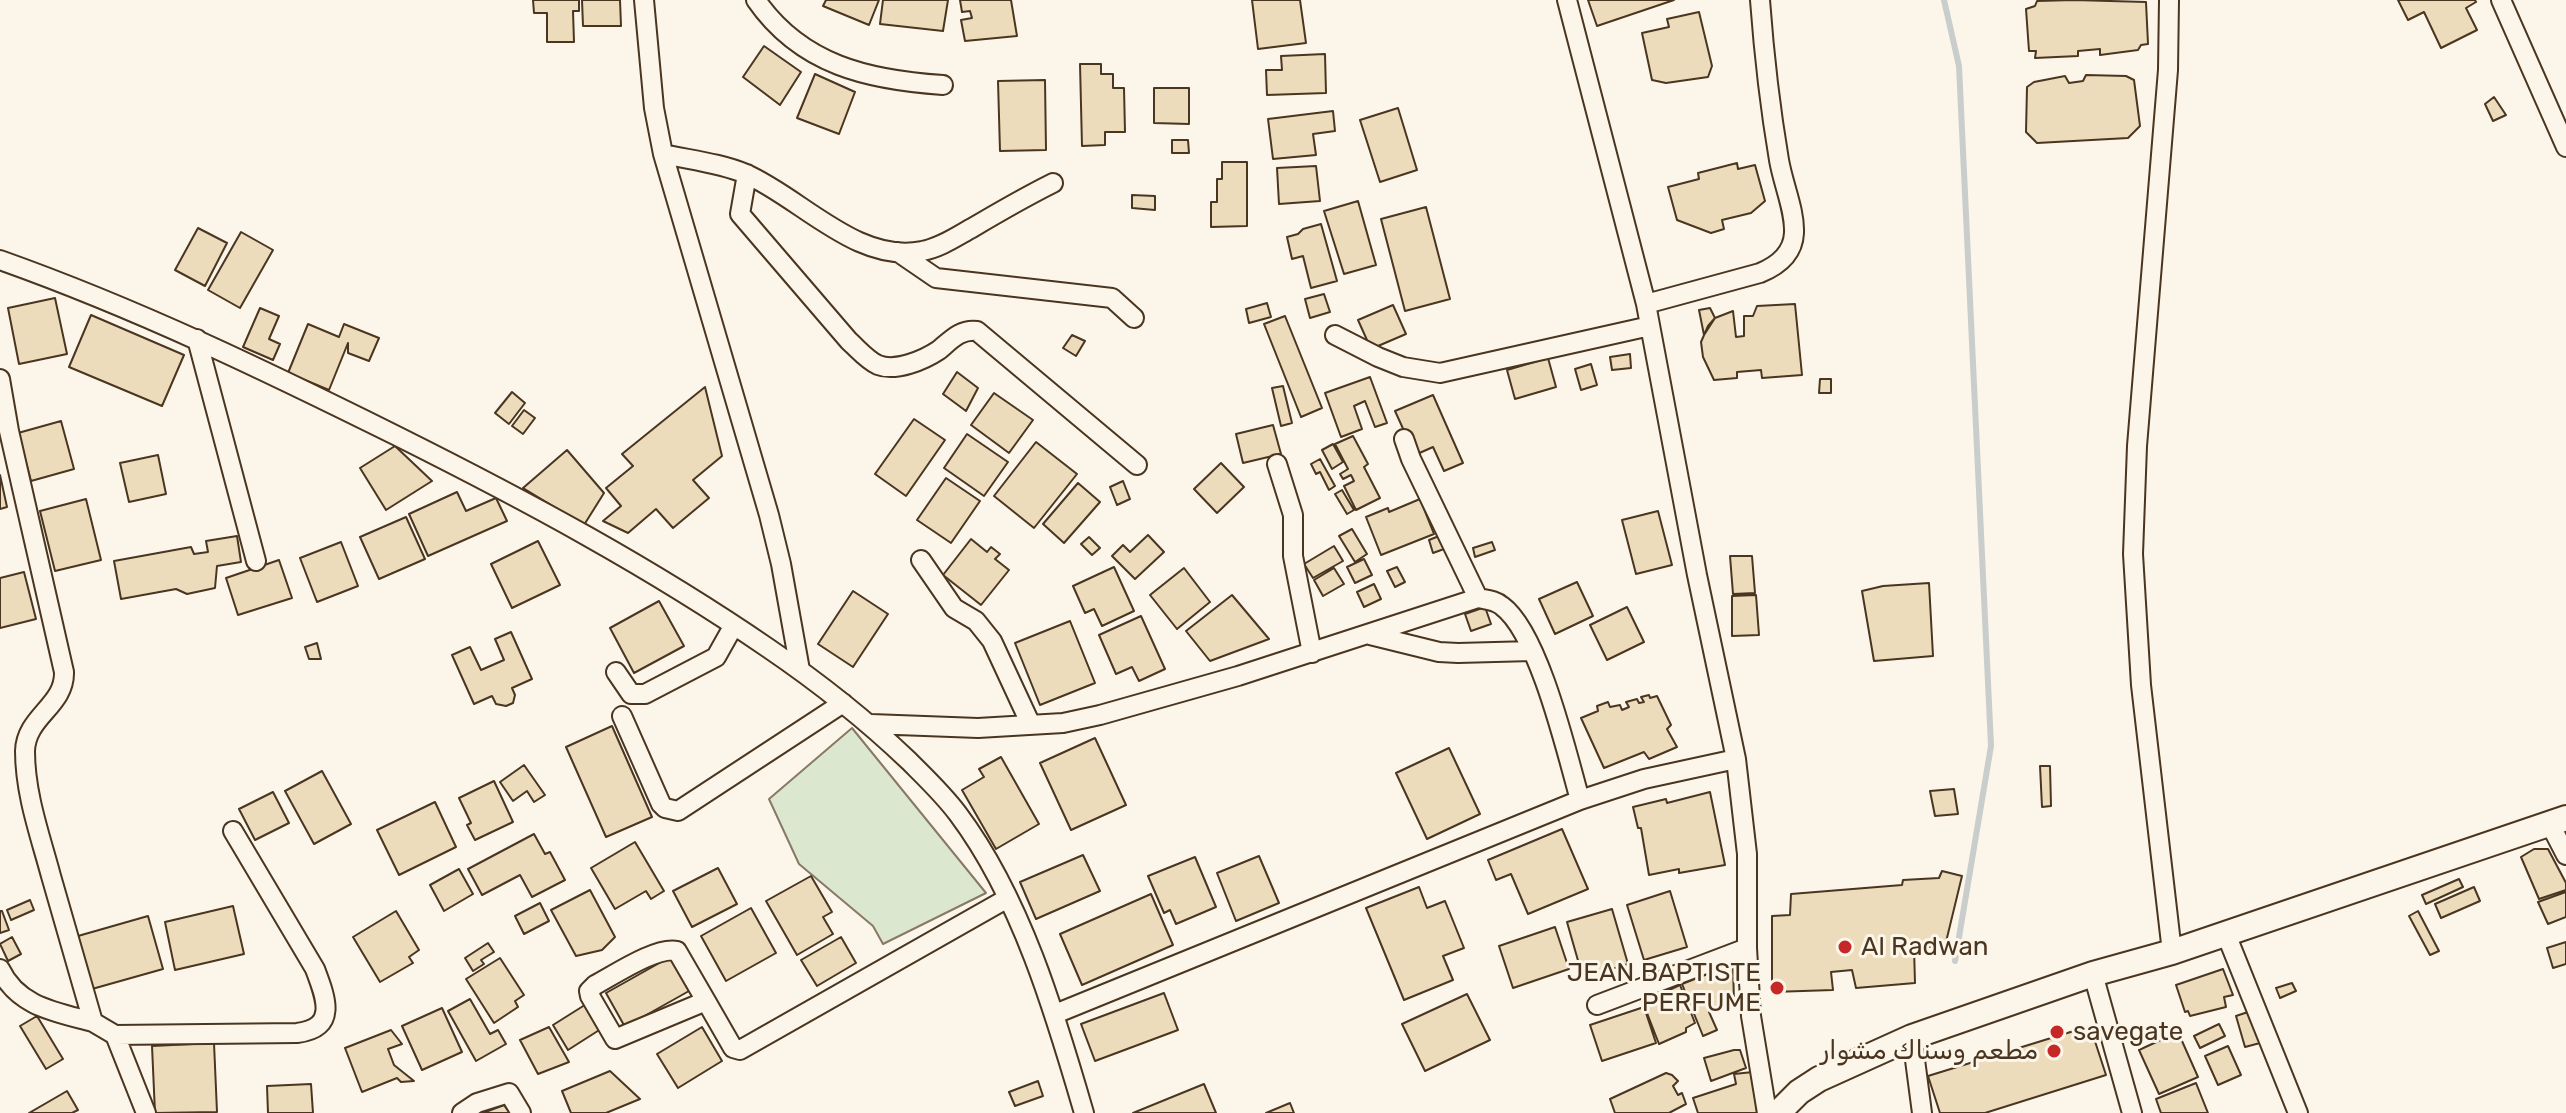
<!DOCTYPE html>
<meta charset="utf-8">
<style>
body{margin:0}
canvas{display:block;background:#fbf6e9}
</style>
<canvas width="2566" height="1113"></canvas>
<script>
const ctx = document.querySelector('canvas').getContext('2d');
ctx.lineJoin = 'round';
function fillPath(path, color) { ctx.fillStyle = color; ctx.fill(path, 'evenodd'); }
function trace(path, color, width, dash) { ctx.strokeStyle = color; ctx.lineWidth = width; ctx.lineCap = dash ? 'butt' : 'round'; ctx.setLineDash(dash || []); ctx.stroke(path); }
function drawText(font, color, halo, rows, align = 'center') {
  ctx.font = font + ' Rubik,Cairo,sans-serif'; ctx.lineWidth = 6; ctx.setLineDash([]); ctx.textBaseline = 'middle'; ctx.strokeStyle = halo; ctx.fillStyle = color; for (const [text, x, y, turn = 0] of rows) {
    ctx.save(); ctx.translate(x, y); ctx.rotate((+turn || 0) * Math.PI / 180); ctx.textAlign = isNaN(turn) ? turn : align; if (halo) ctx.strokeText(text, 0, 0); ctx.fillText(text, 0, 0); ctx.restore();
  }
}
const green = new Path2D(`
 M852,728L986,893L883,944L873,926L799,864L769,799Z`);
const stream = new Path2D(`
 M1944,0L1959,66L1991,746L1955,961`);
const building = new Path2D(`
 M533,0H579V11H573L574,42H547V13H534Z
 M582,0H620L621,26H583Z
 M826,0H879L869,25L823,6Z
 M883,0H948L943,31L880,24Z
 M960,0H1011L1017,36L965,41L961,20L972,18L970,11L962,12Z
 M1252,0H1300L1306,43L1258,49Z
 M1588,0H1674L1597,26Z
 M2074,0L2146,2L2148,44L2141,45L2138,50L2100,55V49L2078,51V56L2035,58L2036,51H2029L2026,9L2035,6L2037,1Z
 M2398,0H2475L2476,2L2466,8L2477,30L2441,48L2424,12L2408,20Z
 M1699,12L1712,66L1708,77L1666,83L1652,80L1642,33L1669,27L1667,19Z
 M764,46L801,72L780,105L743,77Z
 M1325,54L1326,93L1267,95L1266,70H1282L1281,56Z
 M1080,64H1101V74H1113V88H1124L1125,132H1105V145L1082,146Z
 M815,74L855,92L839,134L797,118Z
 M2086,75L2126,76L2134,80L2140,126L2128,138L2037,143L2026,132L2027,87L2034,82L2065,76L2069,83L2083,81Z
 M1045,80L1046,150L1000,151L998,81Z
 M1154,88H1189V124L1154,123Z
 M2494,97L2506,115L2493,121L2485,104Z
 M1398,108L1417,170L1380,182L1360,120Z
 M1333,111L1335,131L1313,134L1316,155L1273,159L1268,119Z
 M1172,140H1188L1189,153H1172Z
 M1222,162H1247V226L1211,227V202H1217V179H1222Z
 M1737,163L1738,169L1755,165L1765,201L1751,213L1722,220L1724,229L1711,233L1677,220L1668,187L1699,179L1698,173Z
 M1316,166L1320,201L1279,204L1277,168Z
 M1132,195L1155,196V210L1132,208Z
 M1358,201L1376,265L1344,274L1324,211Z
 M1426,207L1450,299L1405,311L1381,219Z
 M1321,224L1337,281L1311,288L1303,256L1292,259L1287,237L1298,234L1303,229Z
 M198,228L227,243L205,286L175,270Z
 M241,232L273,250L240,308L208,290Z
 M1324,294L1330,312L1310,318L1305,299Z
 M55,298L67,354L19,364L8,308Z
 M1267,303L1271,317L1249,323L1246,309Z
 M1795,304L1802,375L1762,378L1761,370L1737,372V378L1714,380L1703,357L1701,342L1708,326L1715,318L1733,311L1736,337L1744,336V316H1753L1757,306Z
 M1393,305L1406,334L1371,349L1358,320Z
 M260,308L279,316L269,339L280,344L273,360L243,347Z
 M1710,308L1715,318L1704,335L1699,310Z
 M91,315L184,355L162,406L69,367Z
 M1285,316L1322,408L1301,417L1264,324Z
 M308,324L339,337L344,324L379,338L369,361L348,353V343L329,390L288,373Z
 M1072,335L1085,341L1076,356L1063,348Z
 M1630,354L1631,368L1612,370L1610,357Z
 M1548,358L1556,387L1515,399L1507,370Z
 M1591,364L1597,385L1581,390L1575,369Z
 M957,372L978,388L966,411L943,394Z
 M1370,377L1387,423L1375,427L1365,401L1354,406L1362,429L1341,437L1325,393Z
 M1820,379H1831V393H1819Z
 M1283,386L1292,423L1281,426L1272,388Z
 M705,387L722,456L693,480L709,498L673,528L656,509L628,533L603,521L621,506L606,488L633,466L622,454Z
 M512,392L525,403L509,424L495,413Z
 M994,393L1033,420L1009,453L971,425Z
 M1433,395L1463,463L1444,471L1433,447L1415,455L1395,411Z
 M524,410L535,418L523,434L512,426Z
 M914,419L945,440L906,496L875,474Z
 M61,421L74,469L31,481L18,433Z
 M1273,425L1281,454L1243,463L1236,434Z
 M967,434L1008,462L984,496L944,468Z
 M1353,436L1368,464L1364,467L1380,498L1356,510L1344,486L1354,481L1351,475L1343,479L1340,474L1348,469L1335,444Z
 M1036,442L1077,474L1034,528L994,496Z
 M1333,444L1343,462L1332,469L1322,450Z
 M395,446L432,481L386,510L360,468Z
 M567,450L604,493L584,525L523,488Z
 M158,455L166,494L129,502L120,463Z
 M1320,459L1335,486L1329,490L1320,472L1316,474L1311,464Z
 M1221,463L1244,487L1217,513L1194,489Z
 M0,475L7,507L0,509Z
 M946,478L980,501L951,543L917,520Z
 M1123,481L1130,499L1117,505L1110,487Z
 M1078,483L1100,502L1064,543L1043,524Z
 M1342,490L1354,510L1347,514L1335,494Z
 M457,492L466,511L496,498L507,521L428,556L409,514Z
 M86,499L101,560L55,571L40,511Z
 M1420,499L1434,534L1381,555L1366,517L1388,508L1389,512Z
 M1658,511L1672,565L1636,574L1622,520Z
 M406,517L425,559L379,579L360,537Z
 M1352,529L1367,554L1355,562L1339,536Z
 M1148,535L1164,552L1135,579L1112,556L1123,545L1130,552Z
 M237,536L241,562L217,566L215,588L187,594L176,589L121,599L114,561L191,547L194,554L208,552L206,541Z
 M1439,536L1444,549L1433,553L1429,540Z
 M1089,537L1100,548L1092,555L1081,544Z
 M971,539L987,552L991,547L1000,554L995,559L1009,570L981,605L943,575Z
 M538,541L560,585L512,608L491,564Z
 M341,542L358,586L317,602L300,558Z
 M1492,542L1495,550L1475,557L1473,548Z
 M1334,546L1343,561L1313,578L1304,564Z
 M1730,556H1752L1755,593L1733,594Z
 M1364,559L1372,575L1355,583L1347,567Z
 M279,560L292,598L238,615L226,578Z
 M1114,567L1134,611L1102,626L1094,609L1085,613L1073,586Z
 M1397,567L1405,582L1395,587L1387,571Z
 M1184,568L1210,602L1177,629L1150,595Z
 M1334,568L1344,584L1323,596L1314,580Z
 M24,572L36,619L0,628V578Z
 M1577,582L1593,616L1555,634L1539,599Z
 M1929,583L1933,656L1874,661L1862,591L1883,586Z
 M1374,584L1381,599L1364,607L1357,592Z
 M853,591L888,614L853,667L818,644Z
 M1232,595L1269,639L1210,661L1186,631Z
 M1756,595L1759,635L1732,636V596Z
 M659,601L684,646L634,673L610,628Z
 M1485,607L1491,624L1471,631L1465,614Z
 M1627,607L1644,642L1607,660L1590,625Z
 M1141,616L1165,669L1139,681L1132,667L1116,674L1099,635Z
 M1070,621L1095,683L1040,705L1015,643Z
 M511,632L532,679L512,688L515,695L513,703L506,706L496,704L492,696L474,704L452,655L470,647L481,670L504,660L495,639Z
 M317,643L321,659H309L305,647Z
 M1649,695L1650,698L1657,696L1671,725L1667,729L1677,747L1649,759L1644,752L1604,768L1581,718L1598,711L1597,706L1608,702L1610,707L1620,705L1622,710L1629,707L1626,702L1637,699L1639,703L1644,702L1641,697Z
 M612,726L652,817L606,837L566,747Z
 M1095,738L1126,805L1071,830L1040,763Z
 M1449,748L1480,814L1427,839L1396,773Z
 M1001,757L1039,824L996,849L962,790L984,777L979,769Z
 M524,765L545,795L534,802L527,791L513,801L500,782Z
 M2040,766H2050L2051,806L2042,807Z
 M322,771L351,824L314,844L285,791Z
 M494,781L513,822L475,840L467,825L471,823L459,798Z
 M1954,789L1958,814L1935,816L1930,791Z
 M273,792L289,823L255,840L239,809Z
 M1710,792L1725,865L1679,873V869L1649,875L1641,828H1638L1633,807L1666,799L1667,803Z
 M435,802L456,847L399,875L377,830Z
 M1562,829L1588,889L1528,914L1511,874L1496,880L1488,860Z
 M534,834L545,854L550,852L565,880L532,897L520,875L482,895L468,869Z
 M635,842L664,891L651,899L646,891L615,909L591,868Z
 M2534,849H2548L2566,883V890L2539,899L2521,857Z
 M1083,855L1100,891L1036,919L1020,882Z
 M1259,856L1279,903L1236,921L1217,873Z
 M1195,857L1216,907L1176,924L1170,910L1164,913L1148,876Z
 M718,868L737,904L692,927L673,891Z
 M459,869L473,894L444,911L430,885Z
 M1942,871L1962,876L1945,946L1914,948L1915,983L1856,988L1852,970L1831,972L1833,990L1772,992V916L1790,915L1791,894L1902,885L1903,880L1939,878Z
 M811,876L832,912L823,917L833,934L797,955L766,901Z
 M2459,879L2463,887L2426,904L2422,895Z
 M1419,887L1427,908L1445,901L1464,948L1443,956L1453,980L1404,1000L1366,908Z
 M2474,887L2480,901L2441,918L2435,904Z
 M590,890L615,937L602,950L576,956L551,910Z
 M1670,891L1687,947L1644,960L1627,905Z
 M2566,892V917L2548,924L2538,902Z
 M1151,894L1173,945L1082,985L1060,934Z
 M30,900L34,910L11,920L7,910Z
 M540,903L549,921L524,934L515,916Z
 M233,906L244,954L175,970L165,922Z
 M751,908L776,953L726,981L701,936Z
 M1612,909L1628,964L1583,978L1567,922Z
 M0,911H2L9,930L0,933Z
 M396,911L419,950L409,957L413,963L380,982L353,937Z
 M2418,911L2439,951L2430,955L2409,916Z
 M148,916L163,969L92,989L78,936Z
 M1555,927L1569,969L1513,988L1499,946Z
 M12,937L21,954L8,961L0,944Z
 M841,937L856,963L817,986L801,960Z
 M2566,942V964L2553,968L2547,948Z
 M488,943L494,952L481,960L484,964L473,971L465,958Z
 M670,957L689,991L625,1027L606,993Z
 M500,958L524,995L515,1001L518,1007L494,1023L466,979Z
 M1733,964L1734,1003L1709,1012L1717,1030L1703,1036L1682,984Z
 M2223,969L2233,995L2224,997L2226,1007L2190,1016L2188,1011L2185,1012L2176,985Z
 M2292,983L2296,991L2280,998L2276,988Z
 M1663,985L1667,991L1680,985L1695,1023L1686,1028V1032L1659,1044L1640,995Z
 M1164,993L1178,1030L1095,1061L1081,1024Z
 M1467,994L1490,1040L1425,1071L1402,1024Z
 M470,999L490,1034L498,1030L506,1044L476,1061L448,1011Z
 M588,1003L604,1027L568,1050L553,1025Z
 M1644,1007L1656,1043L1602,1061L1590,1025Z
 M442,1008L462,1052L422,1070L402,1026Z
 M2251,1011L2260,1043L2245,1047L2236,1016Z
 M37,1016L63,1059L46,1069L20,1026Z
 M2219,1024L2225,1036L2200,1048L2194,1036Z
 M2090,1026L2106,1075L1985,1113H1940L1928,1076Z
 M549,1027L569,1062L538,1074L520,1040Z
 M702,1027L722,1061L678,1088L657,1054Z
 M391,1030L402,1044L388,1049L394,1065L414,1081L401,1082L397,1078L362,1092L345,1048Z
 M2178,1032L2198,1077L2159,1094L2139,1050Z
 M214,1043L217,1112L155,1113L152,1046Z
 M2228,1046L2241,1075L2218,1085L2205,1056Z
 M1734,1050H1740L1746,1068L1711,1081L1704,1058Z
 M610,1071L640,1099L606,1113H571L562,1091Z
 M1753,1072L1757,1113H1698L1693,1098L1736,1084L1734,1074Z
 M1666,1073L1672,1075L1678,1081L1673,1086L1678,1095L1682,1093L1686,1104L1669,1113H1615L1610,1099Z
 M1038,1081L1043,1096L1015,1106L1009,1092Z
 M2196,1083L2208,1113H2161L2156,1099Z
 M311,1084L313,1113H268L267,1086Z
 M1204,1084L1216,1113H1133Z
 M67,1091L78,1110L72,1113H29Z
 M1290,1103L1294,1113H1266Z
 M504,1105L510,1113H483Z`);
const minor = new Path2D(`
 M644,0L654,108L663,154L769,515L781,564L800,670
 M756,0C801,65 868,80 943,85
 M1567,0L1646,304L1697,575L1736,759L1747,854V948L1751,1016L1767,1113
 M2169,0L2168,70L2137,446L2133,554L2141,685L2172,952
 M2501,0L2566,147
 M663,154C690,160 720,163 746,174C801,198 857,264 922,251C940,248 957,236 972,228C999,212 1025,197 1053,183
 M747,174L740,214L849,341C858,349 867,360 878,365C896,372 924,360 939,350C951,340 960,329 977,331L1137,465
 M898,252L936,278L1112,298L1134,318
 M0,260C138,309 266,371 397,436C525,500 650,567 768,648C818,682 865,719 909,761C926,778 944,795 958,814C1021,898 1055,1013 1084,1113
 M1646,304L1760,273C1777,266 1793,254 1794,233C1795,210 1783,184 1779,160C1770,107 1764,54 1760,0
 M1335,335L1378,357L1403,367L1440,373L1650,326
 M197,339L256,561
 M0,379L9,431L64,672C65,706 26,716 25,751C25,794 40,835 51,876C65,924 79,973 93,1022L115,1035L146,1113
 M1404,439L1411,459L1478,598
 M1277,464L1293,515V556L1312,653
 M921,560L954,608L976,621L992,641L1031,725
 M1370,635L1439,652L1458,653L1532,651
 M616,672L631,694H645L716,657L734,625
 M622,716L661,804L665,808L678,811L843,703
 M871,724L978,728L1063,723L1100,715L1238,676L1478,598C1487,600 1495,600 1502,606C1539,633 1567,754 1580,800
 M2550,824L2566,855
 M2226,934L2298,1113
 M0,969C18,1007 56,1012 93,1022
 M2093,974L2132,1113
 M706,1001L677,951C657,946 614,975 595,985L589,991L590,996L615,1039L706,1001L733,1048L740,1050L1008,898
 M1597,1005L1747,948
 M1055,1014L1580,800L1644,779L1736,759
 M115,1035L297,1033C338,1028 326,998 315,969L233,831
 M1912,1037L1922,1113
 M462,1113L477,1103L509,1093L521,1113`);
const tertiary = new Path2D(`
 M1778,1113L1799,1092L1819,1079L1912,1037L2093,974L2172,952L2566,818`);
const markers = [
 [1845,947,8,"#c62828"],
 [1777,988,8,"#c62828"],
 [2057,1032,8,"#c62828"],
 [2054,1051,8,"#c62828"]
];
const poiNames = [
 ["Al Radwan",1861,947],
 ["JEAN BAPTISTE",1761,973,"right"],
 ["PERFUME",1761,1003,"right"],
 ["savegate",2073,1032],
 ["مطعم وسناك مشوار",2038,1051,"right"]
];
fillPath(green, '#dce7d0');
trace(green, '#887966', 2);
trace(stream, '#c9cecd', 6);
fillPath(building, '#ecdcbc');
trace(building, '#4a3520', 2);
trace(minor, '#4a3520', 22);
trace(tertiary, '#4a3520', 28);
trace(minor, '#fbf6e9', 18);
trace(tertiary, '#fbf6e9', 24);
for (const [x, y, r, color] of markers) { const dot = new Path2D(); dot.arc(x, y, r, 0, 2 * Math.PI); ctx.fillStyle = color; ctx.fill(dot); trace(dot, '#fbf6e9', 3); }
drawText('26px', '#4a3520', '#fbf6e9', poiNames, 'left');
</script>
